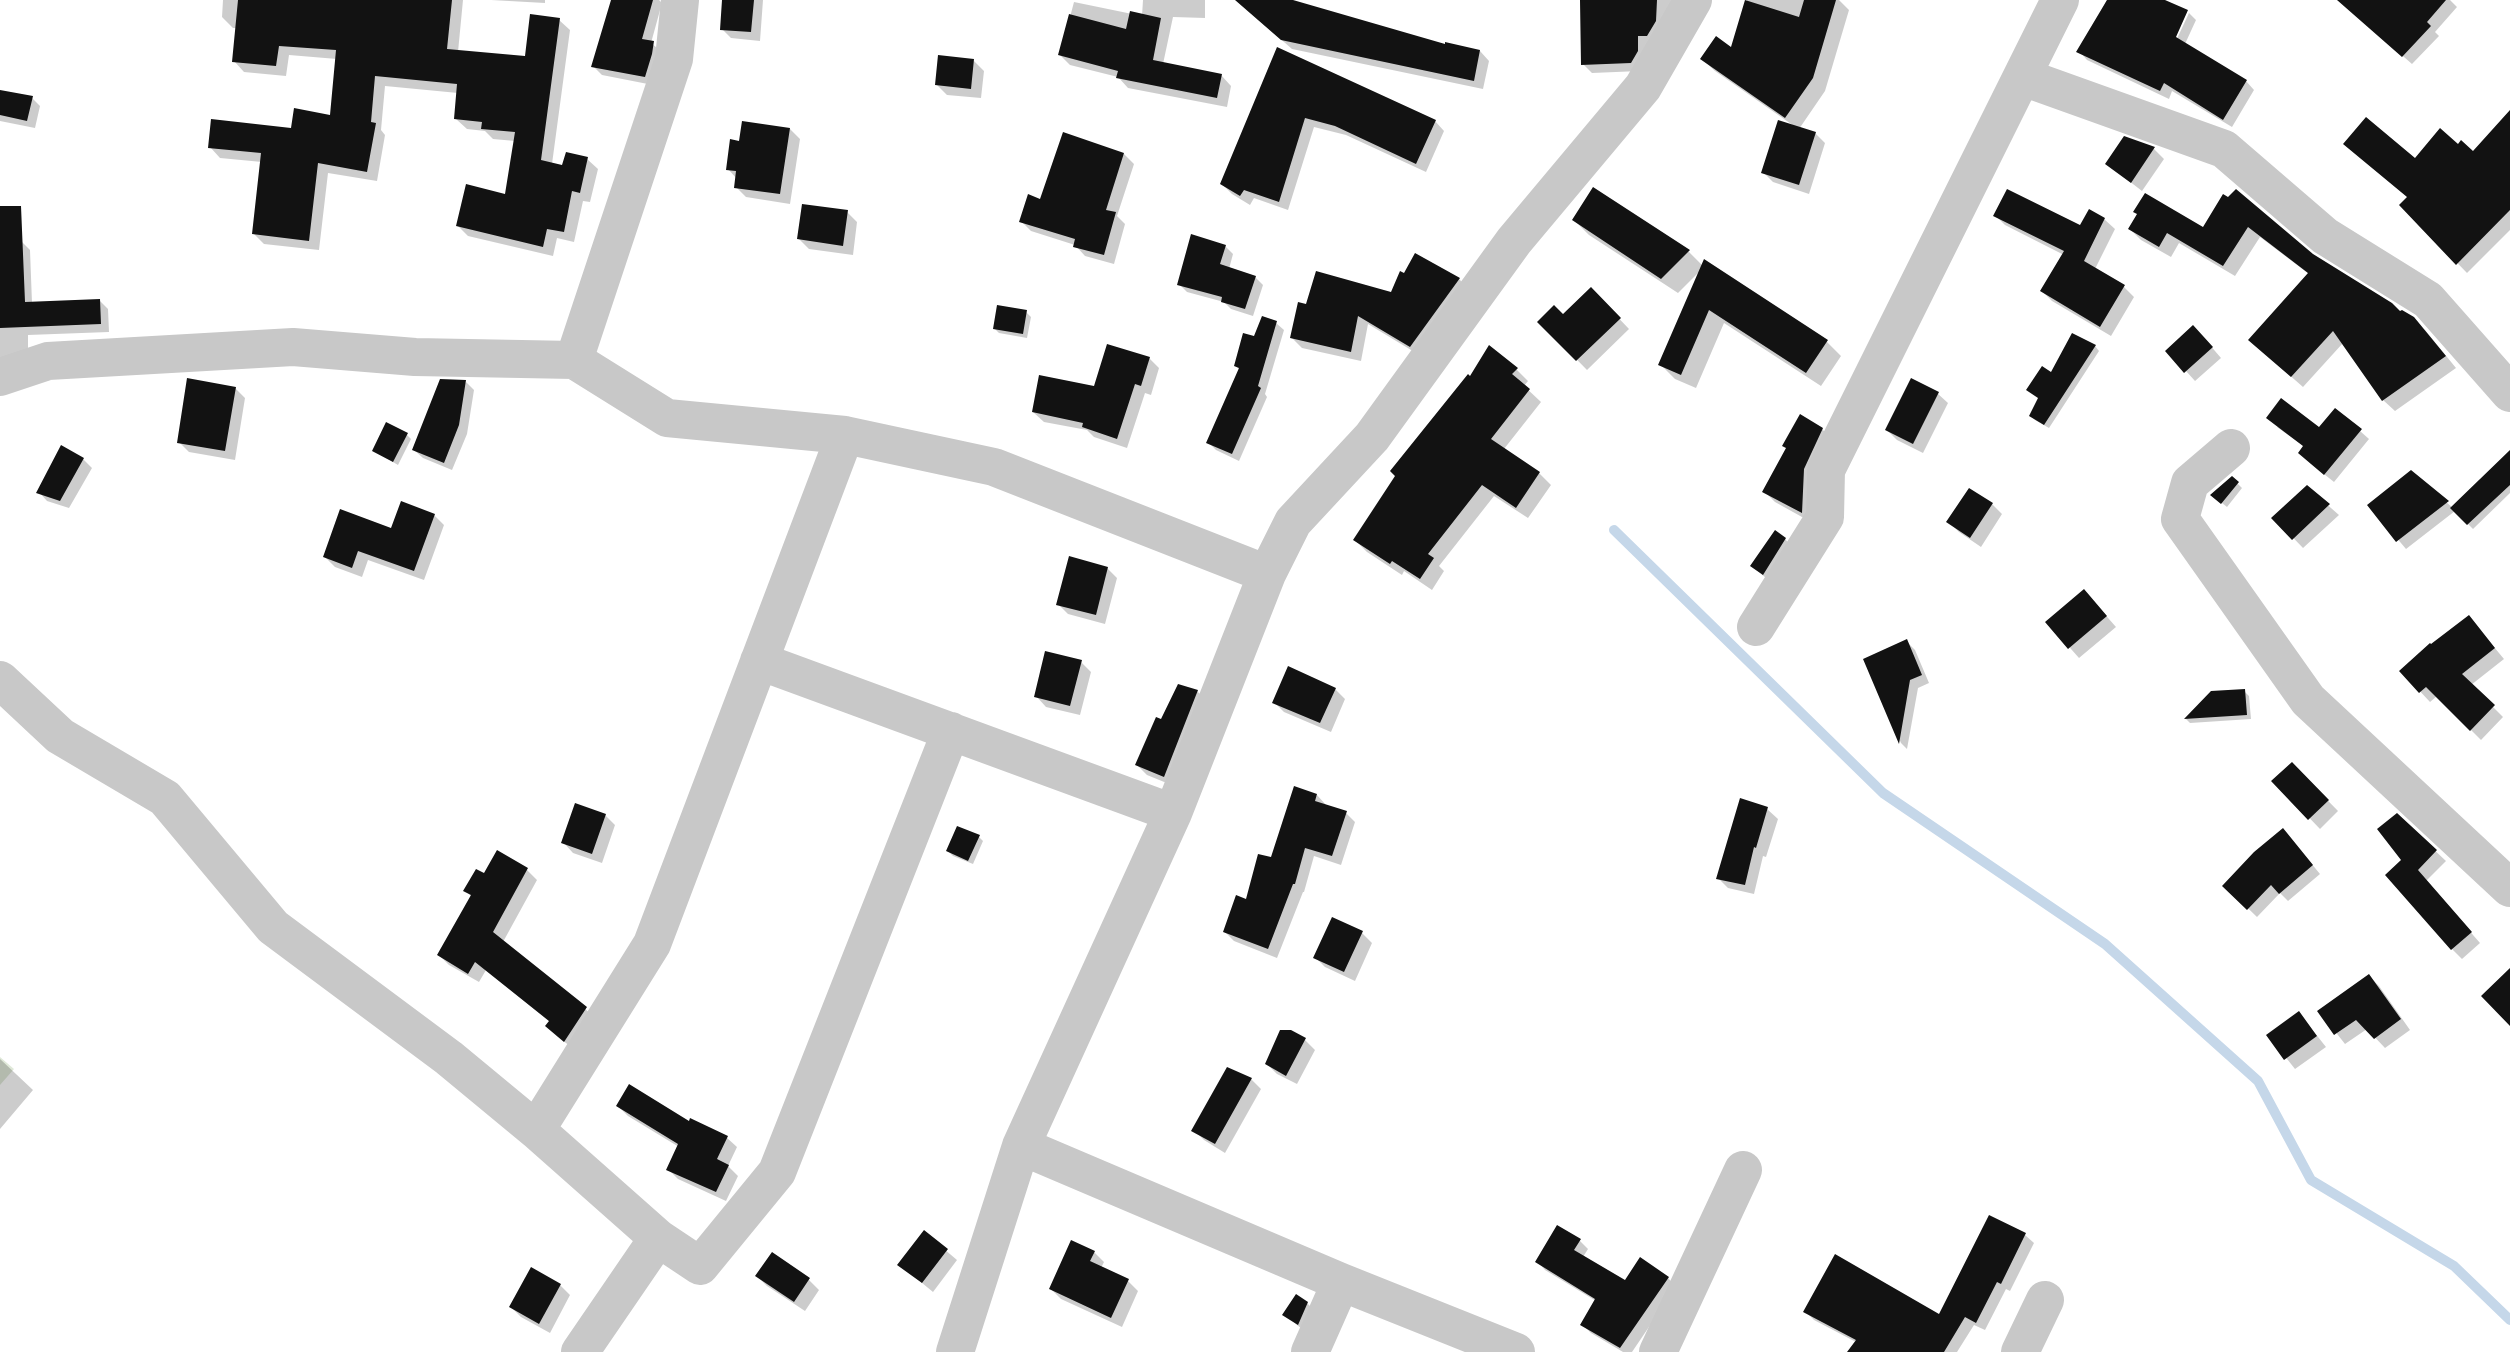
<!DOCTYPE html>
<style>
body{margin:0}
canvas{display:block;background:#fff}
</style>
<canvas width="2510" height="1352"></canvas>
<script>
const ctx = document.querySelector('canvas').getContext('2d');
ctx.lineJoin = 'round';
function fillPath(path, color) { ctx.fillStyle = color; ctx.fill(path, 'evenodd'); }
function trace(path, color, width, dash) { ctx.strokeStyle = color; ctx.lineWidth = width; ctx.lineCap = dash ? 'butt' : 'round'; ctx.setLineDash(dash || []); ctx.stroke(path); }
const green = new Path2D(`
 M0,1057L14,1069L0,1085Z`);
const shadow = new Path2D(`
 M223,0H463L458,52L526,58L559,20L570,30L552,164L563,167L587,159L598,169L590,202L583,201L574,242L557,238L553,256L468,236L458,226L506,196L515,141L493,139L485,131L467,129L456,119L458,93L385,86L381,130L385,135L377,181L328,173L319,250L264,244L253,233L262,162L220,158L210,147L292,130L331,117L337,59L289,55L286,76L244,72L234,61L237,28H233L222,17Z
 M491,0H545V3Z
 M613,0H659L662,3L651,43L662,52L653,85L602,75L593,66Z
 M724,0H763L760,41L731,38L722,29Z
 M1143,0H1205V18L1173,17L1163,64L1221,75L1231,86L1227,107L1128,88L1118,77L1070,65L1060,55L1074,2L1142,16Z
 M1236,0H1286L1446,46L1480,51L1489,61L1483,89L1292,49Z
 M1581,0H1683L1640,71L1592,73L1583,64Z
 M1747,0H1839L1849,10L1825,91L1799,129L1815,133L1825,143L1809,194L1773,182L1763,172L1794,126L1715,71L1702,59L1732,49Z
 M2107,0H2161L2187,12L2171,44L2174,45L2189,13L2196,20L2185,44L2246,81L2254,90L2232,127L2172,91L2169,99L2087,60L2079,51Z
 M2352,0H2450L2457,7L2435,32L2439,36L2412,64L2356,15Z
 M1278,50L1435,121L1444,131L1426,172L1346,135L1314,127L1288,210L1254,198L1250,205L1232,194L1222,184Z
 M974,61L984,71L981,98L947,95L936,84Z
 M0,92L32,98L40,106L35,128L0,121Z
 M790,129L800,139L790,204L746,197L736,187L737,179L728,169L740,143Z
 M2125,139L2154,149L2164,159L2142,191L2107,164Z
 M2458,146L2510,169V230L2467,273L2401,205L2408,198L2415,160Z
 M1124,154L1134,164L1117,216L1125,224L1114,264L1085,256L1075,245L1031,231L1021,221L1041,201Z
 M1594,189L1689,252L1703,266L1705,262L1827,342L1841,356L1821,386L1724,323L1696,388L1675,379L1660,364L1701,270L1678,293L1589,235L1574,220Z
 M2224,196L2425,330L2456,368L2395,411L2383,400L2343,343L2303,387L2262,351L2309,274L2260,237L2235,276L2179,243L2171,257L2141,240L2130,229H2204Z
 M2090,211L2104,219L2115,229L2095,269L2124,287L2134,297L2111,336L2052,301L2042,291L2064,255L2005,225L1995,215L2081,227Z
 M847,212L857,222L853,255L809,249L799,239Z
 M22,242L30,250L32,303L100,301L108,309L109,332L28,335V355L0,359V243Z
 M1225,246L1233,254L1229,269L1255,277L1263,285L1253,316L1231,309L1224,302L1187,292L1179,284Z
 M1416,255L1459,279L1469,289L1421,356L1368,324L1361,361L1302,348L1292,338L1307,306L1392,294Z
 M1591,289L1629,329L1587,370L1540,322L1563,316Z
 M1026,312L1031,317L1027,338L999,333L994,328Z
 M1276,323L1284,330L1265,394L1267,397L1239,461L1216,450L1208,442L1240,370L1235,365L1255,338Z
 M2203,337L2221,358L2195,381L2186,371Z
 M2095,346L2099,351L2049,428L2035,420L2031,415L2052,374Z
 M1149,358L1159,368L1151,395L1145,393L1127,448L1094,437L1087,430L1044,422L1033,412L1096,388Z
 M1516,369L1528,381L1524,386L1541,402L1504,449L1539,473L1551,485L1528,518L1494,496L1439,566L1444,571L1432,590L1404,571L1402,575L1367,552L1355,540L1468,377Z
 M466,382L474,390L467,434L452,470L423,458L414,450Z
 M235,388L245,398L235,460L189,452L179,442Z
 M1937,393L1948,403L1923,453L1897,440L1887,430Z
 M2277,427L2360,431L2369,439L2334,482L2309,462L2305,447Z
 M1822,429L1832,439L1811,522L1775,502L1765,492L1787,449Z
 M407,435L411,439L398,465L374,451Z
 M83,459L92,468L69,508L47,501L39,492Z
 M2411,472L2453,508L2510,474V493L2473,529L2455,511L2406,549L2369,505Z
 M2232,478L2242,488L2227,507L2217,499Z
 M2307,487L2339,515L2303,548L2274,518Z
 M1992,504L2002,514L1981,547L1959,532L1949,522Z
 M434,515L444,525L424,580L368,560L362,577L335,567L325,557Z
 M1785,539L1795,550L1773,584L1752,566Z
 M1107,568L1117,578L1105,624L1068,614L1058,604Z
 M2094,602L2116,627L2079,658L2048,623Z
 M2469,617L2504,659L2471,685L2503,717L2481,740L2437,696L2430,702L2401,671Z
 M1907,642L1915,650L1929,683L1918,688L1907,749L1901,743L1865,660Z
 M1081,662L1091,672L1080,715L1046,707L1036,696Z
 M1335,689L1345,699L1331,732L1284,712L1274,702Z
 M1197,691L1207,701L1174,786L1147,775L1137,765L1162,722Z
 M2244,691L2249,696L2251,719L2190,723L2186,719L2212,693Z
 M2292,764L2338,811L2320,829L2274,781Z
 M1317,795L1326,805L1346,813L1355,822L1341,865L1314,856L1304,892H1303L1277,958L1234,941L1225,932L1247,901L1272,860Z
 M1767,809L1778,819L1766,857L1763,856L1754,894L1728,888L1718,878Z
 M605,815L615,825L602,863L573,853L563,842Z
 M2397,815L2446,861L2426,881L2480,943L2462,959L2452,949L2404,861Z
 M979,837L983,841L973,864L953,856L948,851Z
 M2291,839L2320,874L2288,901L2280,893L2257,917L2225,886Z
 M498,853L527,870L537,880L503,942L596,1018L575,1050L557,1036L550,1022L486,970L479,982L449,965L439,955L472,897L465,890L485,876Z
 M1362,933L1372,943L1355,981L1325,967L1315,957Z
 M2369,976L2379,986L2410,1030L2385,1048L2367,1029L2345,1044L2319,1011Z
 M2299,1013L2326,1047L2295,1069L2268,1035Z
 M1305,1040L1315,1050L1297,1084L1277,1074L1267,1064Z
 M0,1059L33,1090L0,1129Z
 M1251,1079L1261,1089L1225,1153L1204,1140L1194,1130Z
 M618,1106L690,1123L726,1137L737,1147L728,1166L738,1176L726,1201L678,1179L668,1169L679,1147L628,1116Z
 M1990,1217L2025,1235L2034,1243L2010,1291L2006,1289L1985,1330L1974,1325L1957,1352H1850L1856,1342L1814,1320L1806,1312L1940,1317Z
 M924,1232L957,1260L933,1292L899,1264Z
 M1580,1241L1588,1249L1583,1257L1626,1282L1668,1278L1676,1287L1632,1352H1623L1591,1333L1582,1324L1596,1301L1545,1270L1537,1261Z
 M1094,1252L1104,1262L1101,1268L1128,1281L1138,1291L1122,1327L1061,1299L1051,1289Z
 M772,1254L809,1280L819,1290L805,1311L767,1286L757,1276Z
 M560,1285L570,1295L550,1333L521,1317L511,1307Z
 M1307,1303L1317,1313L1308,1334L1285,1315Z`);
const stream = new Path2D(`
 M1614,530L1883,793L2105,944L2258,1081L2311,1180L2454,1266L2510,1320`);
const building = new Path2D(`
 M238,0H452L447,49L525,56L530,14L560,18L541,160L562,165L566,152L588,157L580,193L572,191L564,232L547,229L543,247L456,226L466,184L505,194L515,132L481,129L482,122L454,119L457,84L375,76L371,122L376,123L367,172L318,163L309,241L252,234L261,153L208,148L211,119L291,128L294,108L330,115L336,50L279,46L276,66L232,62Z
 M611,0H653L642,39L654,41L652,54L645,77L591,67Z
 M722,0H754L751,32L720,30Z
 M1235,0H1293L1445,44V42L1480,50L1474,81L1281,40Z
 M1580,0H1657L1656,21L1647,36H1638V51L1631,63L1581,65Z
 M1745,0L1799,17L1804,0H1836L1813,78L1785,118L1700,59L1716,36L1731,47Z
 M2107,0H2165L2188,10L2176,37L2247,80L2223,120L2164,83L2160,91L2076,52Z
 M2337,0H2446L2427,22L2431,26L2402,57Z
 M1130,11L1161,18L1153,60L1222,74L1217,98L1116,78L1118,71L1058,55L1069,14L1126,29Z
 M1277,47L1436,120L1416,164L1335,126L1305,118L1279,202L1244,190L1240,196L1220,184Z
 M938,55L974,59L971,89L935,85Z
 M0,90L33,96L27,121L0,115Z
 M2510,110V210L2456,265L2399,205L2407,197L2343,144L2366,117L2415,158L2440,128L2458,144L2461,140L2473,151Z
 M1778,120L1816,132L1799,185L1761,173Z
 M742,121L790,128L780,194L734,188L736,171L726,170L730,139L739,141Z
 M1063,132L1124,153L1106,210L1116,212L1104,255L1073,247L1075,239L1019,222L1028,194L1040,199Z
 M2124,136L2155,147L2131,183L2105,164Z
 M1593,187L1690,250L1661,279L1572,220Z
 M2007,189L2080,225L2089,209L2105,218L2084,261L2125,285L2100,327L2040,291L2064,251L1993,216Z
 M2236,189L2313,254L2392,303L2400,311L2402,310L2414,317L2446,356L2382,401L2333,331L2291,377L2248,340L2308,273L2248,227L2223,266L2167,233L2159,247L2128,229L2137,214L2133,212L2145,193L2203,227L2223,194L2228,197Z
 M802,204L848,210L843,246L797,239Z
 M0,206H21L25,302L100,299L101,324L0,328Z
 M1191,234L1226,245L1220,264L1256,276L1245,309L1221,302L1222,297L1177,285Z
 M1415,253L1460,278L1410,347L1358,316L1351,352L1290,338L1298,302L1306,304L1316,271L1391,292L1400,271L1404,273Z
 M1704,259L1828,340L1806,373L1709,310L1681,375L1658,365Z
 M1591,287L1621,318L1576,361L1537,322L1554,305L1563,314Z
 M997,305L1027,310L1023,334L993,329Z
 M1262,316L1277,321L1258,386L1261,388L1232,454L1206,443L1239,368L1234,366L1243,333L1254,336Z
 M2193,325L2213,347L2184,373L2165,351Z
 M2072,333L2096,345L2044,425L2029,416L2038,398L2026,390L2042,366L2051,372Z
 M1107,344L1150,357L1141,386L1135,384L1117,439L1082,427L1083,423L1032,412L1039,375L1094,386Z
 M1489,345L1518,368L1512,374L1530,389L1491,439L1540,472L1516,508L1482,485L1428,554L1434,558L1420,579L1392,561L1390,564L1353,540L1395,476L1390,471L1468,374L1470,376Z
 M187,378L236,387L225,451L177,443Z
 M1911,378L1939,392L1913,444L1885,430Z
 M440,379L466,380L459,425L444,463L412,450Z
 M2281,398L2319,427L2335,408L2362,429L2324,475L2298,453L2303,446L2266,418Z
 M1800,414L1823,428L1804,469L1802,513L1762,492L1786,448L1782,446Z
 M386,422L408,433L393,462L372,451Z
 M61,445L84,458L60,501L36,493Z
 M2510,450V485L2467,525L2450,508Z
 M2411,470L2449,501L2396,542L2367,505Z
 M2232,476L2239,482L2221,504L2210,495Z
 M2307,485L2330,504L2292,540L2271,518Z
 M1969,488L1993,503L1970,538L1946,522Z
 M401,501L435,514L414,571L358,551L352,568L323,557L340,509L391,528Z
 M1775,530L1786,538L1763,575L1750,566Z
 M1069,556L1108,567L1096,615L1056,605Z
 M2084,589L2107,616L2068,649L2045,622Z
 M2469,615L2495,648L2462,674L2495,705L2470,731L2426,687L2419,693L2399,671L2430,643L2431,644Z
 M1907,639L1922,675L1910,680L1899,744L1863,659Z
 M1045,651L1082,660L1070,706L1034,697Z
 M1288,666L1336,688L1320,723L1272,703Z
 M1178,684L1198,690L1164,777L1135,765L1156,717L1161,719Z
 M2245,689L2247,715L2184,719L2211,691Z
 M2292,762L2329,800L2308,820L2271,781Z
 M1294,786L1317,794L1315,801L1347,811L1332,856L1305,848L1295,884H1293L1268,949L1223,932L1236,895L1246,899L1258,854L1271,857Z
 M1740,798L1768,807L1756,848L1754,847L1745,885L1716,879Z
 M575,803L606,814L592,854L561,843Z
 M2397,813L2437,850L2418,870L2472,932L2451,950L2385,875L2401,860L2377,829Z
 M957,826L980,835L968,861L946,851Z
 M2283,828L2313,865L2279,894L2271,885L2247,910L2222,886L2254,852Z
 M497,850L528,868L493,932L587,1007L564,1042L545,1026L549,1021L475,962L468,974L437,955L471,895L463,891L476,869L484,873Z
 M1332,917L1363,931L1344,972L1313,958Z
 M2510,968V1026L2481,996Z
 M2369,974L2401,1019L2374,1039L2356,1020L2334,1035L2317,1011Z
 M2299,1011L2317,1036L2284,1060L2266,1035Z
 M1280,1030H1291L1306,1038L1286,1076L1265,1064Z
 M1227,1067L1252,1078L1215,1144L1191,1131Z
 M629,1084L689,1121L690,1118L728,1136L717,1159L729,1165L716,1192L666,1170L678,1144L616,1106Z
 M1989,1215L2026,1233L2001,1284L1997,1282L1976,1323L1965,1317L1944,1352H1847L1856,1340L1803,1312L1835,1254L1939,1314Z
 M1557,1225L1581,1239L1574,1250L1625,1280L1640,1257L1669,1277L1620,1348L1580,1325L1595,1299L1535,1262Z
 M924,1230L948,1249L922,1283L897,1265Z
 M1071,1240L1095,1251L1090,1261L1129,1279L1111,1318L1049,1289Z
 M772,1252L810,1278L794,1302L755,1276Z
 M531,1267L561,1284L539,1324L509,1307Z
 M1296,1294L1308,1302L1298,1325L1282,1315Z`);
const minor = new Path2D(`
 M2023,77L2224,149L2325,236L2428,300L2510,393
 M574,360L674,59L680,0
 M0,377L48,361L293,347L415,357L574,360L667,418L845,435L994,467L1267,574
 M2231,448L2190,483L2180,519L2308,700L2510,888
 M1756,627L1825,517L1826,470L2060,0
 M759,661L1173,813
 M0,680L60,736L165,798L273,927L449,1058L536,1130L658,1238L700,1266L777,1172L951,731
 M536,1130L652,944L845,435
 M1021,1146L1341,1282L1516,1352
 M580,1352L658,1238
 M955,1352L1021,1146L1173,813L1267,574L1293,522L1372,437L1514,241L1643,87L1693,0
 M1310,1352L1341,1282
 M1658,1352L1743,1170
 M2020,1352L2045,1300`);
fillPath(green, '#e0e9d9');
fillPath(shadow, '#0003');
trace(stream, '#c5d7e9', 10);
fillPath(building, '#121212');
trace(minor, '#c8c8c8', 38);
</script>
